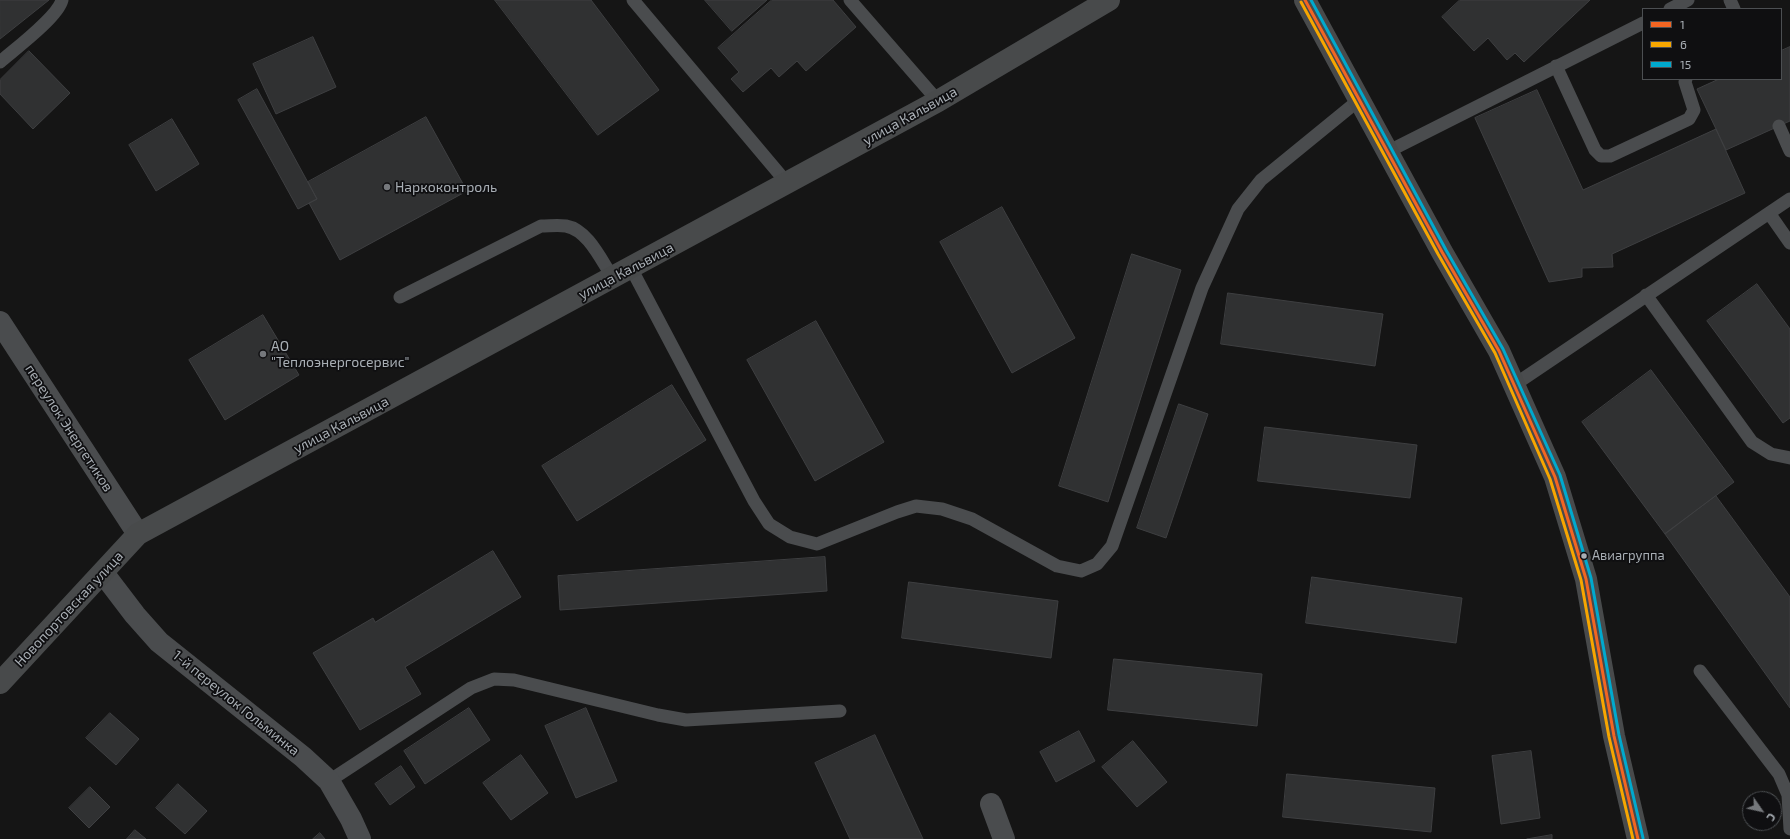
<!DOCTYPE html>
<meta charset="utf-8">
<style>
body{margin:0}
#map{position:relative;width:1790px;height:839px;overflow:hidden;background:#151515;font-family:"Exo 2",sans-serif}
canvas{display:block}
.legend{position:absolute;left:1642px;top:8px;width:140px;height:72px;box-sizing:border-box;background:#0f0f11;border:1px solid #4c4f52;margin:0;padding:5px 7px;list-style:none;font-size:12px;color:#a8aeb4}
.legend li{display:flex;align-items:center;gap:8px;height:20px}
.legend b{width:20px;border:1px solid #4c4f52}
.north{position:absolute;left:1742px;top:791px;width:40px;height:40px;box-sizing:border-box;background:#0f0f11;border:1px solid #4c4f52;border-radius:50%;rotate:124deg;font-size:11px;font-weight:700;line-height:16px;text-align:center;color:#a8aeb4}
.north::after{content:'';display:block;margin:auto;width:14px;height:18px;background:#75787c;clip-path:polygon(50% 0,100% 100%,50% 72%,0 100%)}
</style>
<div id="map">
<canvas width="1790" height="839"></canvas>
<ul class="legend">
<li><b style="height:5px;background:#f26522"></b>1</li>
<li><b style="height:5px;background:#f7a600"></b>6</li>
<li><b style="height:5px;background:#00a9ce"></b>15</li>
</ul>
<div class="north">С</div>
</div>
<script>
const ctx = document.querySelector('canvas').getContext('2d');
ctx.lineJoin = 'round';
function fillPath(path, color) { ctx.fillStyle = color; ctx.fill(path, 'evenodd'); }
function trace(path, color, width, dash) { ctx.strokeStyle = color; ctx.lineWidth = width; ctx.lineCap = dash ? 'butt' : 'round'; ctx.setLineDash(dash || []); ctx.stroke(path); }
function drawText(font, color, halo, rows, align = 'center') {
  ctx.font = font + ' "Exo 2",sans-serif'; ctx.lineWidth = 3.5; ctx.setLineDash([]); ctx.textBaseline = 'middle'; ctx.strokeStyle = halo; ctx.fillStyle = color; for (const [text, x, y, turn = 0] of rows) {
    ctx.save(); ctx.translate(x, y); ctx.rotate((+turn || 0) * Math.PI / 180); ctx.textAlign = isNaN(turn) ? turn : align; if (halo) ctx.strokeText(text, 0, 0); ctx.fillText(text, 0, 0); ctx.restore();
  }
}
const building = new Path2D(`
 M0,0H49L0,39Z
 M495,0H591L659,90L598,135Z
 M705,0H767L732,31Z
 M772,0H833L856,27L806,71L797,61L779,77L771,68L743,92L731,79L739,72L718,48Z
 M1460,0H1590L1524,62L1515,53L1507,60L1488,38L1474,51L1442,17Z
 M313,37L336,87L276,114L253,64Z
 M1790,47V121L1726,150L1697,89L1719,79H1781V51Z
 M29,51L70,93L33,129L0,94V80Z
 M257,89L317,199L298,209L238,100Z
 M1537,90L1583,190L1716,129L1745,193L1612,254L1613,267L1582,268V277L1549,282L1475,118Z
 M426,117L467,191L340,260L309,203L317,199L308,182Z
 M172,119L199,164L156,191L129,145Z
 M1002,207L1075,338L1012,373L940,242Z
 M1132,254L1181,270L1108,502L1059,486Z
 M1757,284L1790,329V418L1783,423L1707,321Z
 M1228,293L1383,314L1375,366L1221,344Z
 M263,315L299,375L225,420L189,360Z
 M816,321L884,442L815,481L747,360Z
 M1651,370L1734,482L1665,534L1582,422Z
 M672,385L706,440L577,521L542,466Z
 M1179,404L1208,414L1166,538L1137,528Z
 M1265,427L1417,445L1410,498L1258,481Z
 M1716,496L1790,597V708L1665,534Z
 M493,551L521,597L405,667L421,694L360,730L313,653L373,618L375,622Z
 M825,557L827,591L560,610L558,576Z
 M1312,577L1462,598L1456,643L1306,623Z
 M909,582L1058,601L1051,658L902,638Z
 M1114,659L1262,674L1257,726L1108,710Z
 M469,708L490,740L425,784L404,751Z
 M586,708L617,781L576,798L545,726Z
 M110,713L139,739L116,765L86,738Z
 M1079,731L1095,761L1056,782L1040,752Z
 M875,735L923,839H850L815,763Z
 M1133,741L1167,782L1137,807L1102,767Z
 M1531,751L1540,818L1501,824L1492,756Z
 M521,755L548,793L511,820L483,783Z
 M401,766L415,787L390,805L375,784Z
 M1287,774L1435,788L1431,832L1283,817Z
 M178,784L207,811L185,834L156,808Z
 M90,787L110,807L89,828L69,808Z
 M135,830L146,839H127Z
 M320,833L325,839H313Z
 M1552,835V839H1527Z`);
const lane = new Path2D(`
 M633,0L787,183
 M850,0L938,101
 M1730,0L1734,9
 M1670,9L1688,0
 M0,62C15,49 58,17 62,0
 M1556,66L1595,150L1601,156H1610L1689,119L1694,110L1685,82L1686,79
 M1779,126L1790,151
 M1387,152L1643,23
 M1769,213L1790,243
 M631,268L754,501L769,524L790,537L817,544L897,512L916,506L942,509L972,519L1057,566L1081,571L1097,564L1112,546L1202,288L1238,209L1261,180L1359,100
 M1646,295L1752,442L1771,454L1790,458
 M400,297L541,226C549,226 558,225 566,226C588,230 601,260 613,278
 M1514,385L1790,199
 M1700,671L1779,774L1788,795L1790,829
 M329,781L471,688L494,679L514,680L658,715L686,720L840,711`);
const street = new Path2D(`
 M0,322L138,534
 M103,573L135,615L159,642L303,757L329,781L351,819L360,839
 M991,804L1004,839`);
const secondary = new Path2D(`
 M1305,0L1442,252L1499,351L1555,477L1586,579L1614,736L1638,839
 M0,683L138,534L938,101L1109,0`);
const bus1 = new Path2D(`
 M1305,0L1442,252L1499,351L1555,477L1586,579L1614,736L1638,839`);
const bus2 = new Path2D(`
 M1301,2L1438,254L1495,353L1550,479L1581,580L1609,737L1633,839`);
const bus3 = new Path2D(`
 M1311,0L1446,250L1503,349L1560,475L1591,578L1619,735L1643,838`);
const markers = [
 [387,187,4,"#75787c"],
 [263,354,4,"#75787c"],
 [1584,556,3.5,"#a8aeb4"]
];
const busNames = [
 ["Авиагруппа",1592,556]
];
const streetNames = [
 ["улица Кальвица",910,116,-29],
 ["улица Кальвица",626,271,-28],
 ["улица Кальвица",341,425,-28],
 ["переулок Энергетиков",69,428,57],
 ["Новопортовская улица",69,609,-47],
 ["1-й переулок Гольминка",236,703,39]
];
const poiNames = [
 ["Наркоконтроль",395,187],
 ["АО",271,346],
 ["\"Теплоэнергосервис\"",271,362]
];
fillPath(building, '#303132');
trace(building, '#3e3f41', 1);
trace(lane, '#4a4c4e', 13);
trace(street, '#4a4c4e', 22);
trace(secondary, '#484a4b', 22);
trace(bus1, '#f26522', 3);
trace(bus2, '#f7a600', 3);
trace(bus3, '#00a9ce', 3);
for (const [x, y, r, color] of markers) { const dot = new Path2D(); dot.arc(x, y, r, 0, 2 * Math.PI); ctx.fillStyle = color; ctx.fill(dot); trace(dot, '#0f0f11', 1.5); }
drawText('13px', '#a8aeb4', '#0f0f11', busNames, 'left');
drawText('14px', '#a8aeb4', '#0f0f11', streetNames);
drawText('14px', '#a8aeb4', '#0f0f11', poiNames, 'left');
</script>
